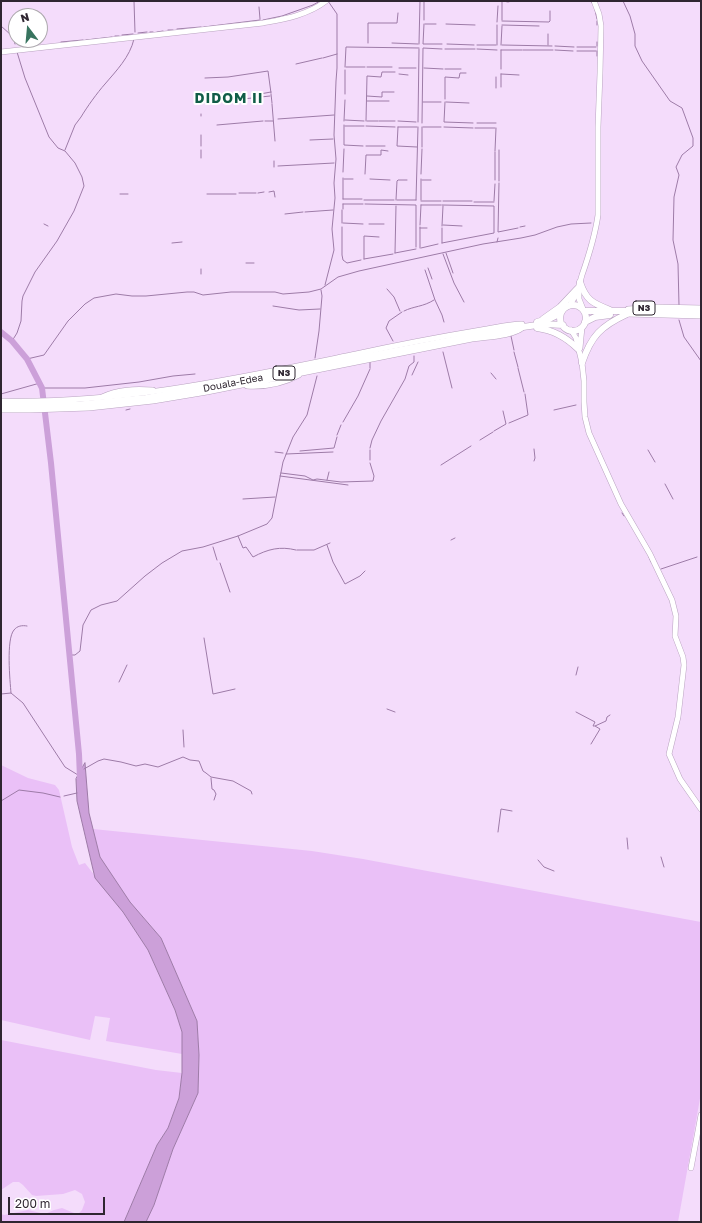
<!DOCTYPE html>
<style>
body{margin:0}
#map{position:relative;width:702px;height:1223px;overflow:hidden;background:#f4dcfb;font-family:"Golos Text",sans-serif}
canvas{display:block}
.frame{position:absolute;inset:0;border:2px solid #2f2631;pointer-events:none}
.north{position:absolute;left:8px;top:8px;width:40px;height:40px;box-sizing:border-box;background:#fff;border:1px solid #aca8ad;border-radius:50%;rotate:344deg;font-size:11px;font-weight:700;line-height:16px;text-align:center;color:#2f2631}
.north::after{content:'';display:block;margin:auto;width:14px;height:18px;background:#38745f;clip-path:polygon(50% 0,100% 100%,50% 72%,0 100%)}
.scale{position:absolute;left:8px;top:1197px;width:97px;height:18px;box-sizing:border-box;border:2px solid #2f2631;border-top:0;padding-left:5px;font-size:12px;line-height:14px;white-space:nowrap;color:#2f2631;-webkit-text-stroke:3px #fff;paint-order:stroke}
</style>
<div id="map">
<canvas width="702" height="1223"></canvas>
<div class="frame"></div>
<div class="north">N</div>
<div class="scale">200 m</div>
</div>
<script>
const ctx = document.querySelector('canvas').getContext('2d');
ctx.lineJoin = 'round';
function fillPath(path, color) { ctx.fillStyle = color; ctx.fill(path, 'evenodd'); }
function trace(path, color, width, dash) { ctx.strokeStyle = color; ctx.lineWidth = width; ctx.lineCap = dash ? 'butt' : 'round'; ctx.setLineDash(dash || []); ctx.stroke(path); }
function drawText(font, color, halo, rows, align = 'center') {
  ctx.font = font + ' "Golos Text",sans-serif'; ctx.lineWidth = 4; ctx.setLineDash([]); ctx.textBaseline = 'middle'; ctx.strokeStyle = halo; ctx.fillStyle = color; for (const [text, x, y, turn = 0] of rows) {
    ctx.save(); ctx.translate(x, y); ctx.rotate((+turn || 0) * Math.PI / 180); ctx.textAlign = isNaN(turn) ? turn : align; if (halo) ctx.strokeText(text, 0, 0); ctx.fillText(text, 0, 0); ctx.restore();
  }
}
const green = new Path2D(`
 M1,765L28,778L55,785L59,790L72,847L79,865L85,863L123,912L148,950L175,1010L182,1032V1054L106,1041L110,1018L95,1016L90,1040L1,1020Z
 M93,829L312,851L363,859L701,922V1093L678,1222H146L154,1205L173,1149L198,1093L199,1055L197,1021L161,938L130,902L100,857Z
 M1,1040L156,1070L182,1073L179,1098L168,1128L157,1145L124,1222H1V1214L4,1215L28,1210L45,1214L54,1210L62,1208L74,1213H79L82,1210L85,1202L82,1194L75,1190L63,1194L36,1196L32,1195L23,1185L19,1182H13L1,1190Z`);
const water = new Path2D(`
 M85,763L89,813L100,857L130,902L161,938L197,1021L199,1055L198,1093L173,1149L154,1205L146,1222H124L157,1145L168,1128L179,1098L182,1073V1032L175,1010L148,950L123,912L95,878L77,801L76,779Z`);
const stream = new Path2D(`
 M134,1L135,32
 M503,1L508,2L512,1
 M513,1H522
 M591,1L592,3
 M623,1L630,16L635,34V46L642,61L670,101L682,108L693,138V146L682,155L676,167L679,175L674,197L673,240L678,264L679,305
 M313,5L320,1
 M259,7L260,19
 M595,10L597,19
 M263,20L282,16L313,5
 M424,20V1
 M502,20V1
 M502,21L549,22L550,21V11
 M597,21V25
 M497,22L498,6
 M424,24L423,44H442
 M425,24H436
 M446,24L475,25
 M502,25L539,26
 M1,26L11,35
 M204,27L260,20
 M177,29L201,27
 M168,30H173
 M150,32H153
 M157,32L163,31
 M138,33L147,32
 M122,35L133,34
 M13,36L15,44
 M115,36H119
 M86,40L112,37
 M61,42L83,40
 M368,43V23H397L398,13
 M392,43L418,44
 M419,44L420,1
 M447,44L474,45
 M477,45H496
 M497,45V25
 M501,45L502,26
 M502,45L552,46
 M548,45V34
 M555,46L574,47
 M597,46V42
 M577,47H596
 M445,49H475
 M477,49L497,50
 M501,50H522
 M523,50H553
 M555,50L573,51
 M577,51H596
 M597,51V56
 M323,58L337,54
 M296,64L322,58
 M345,67L346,47L419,48
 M346,67H365
 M367,67H392
 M399,68H416
 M424,68L443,69
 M445,69H461
 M501,69V50
 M399,74L408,75
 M501,74L519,75
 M205,78L228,77L268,71L271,93
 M501,87V74
 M496,88V77
 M260,94L271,92
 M271,94L272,103
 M345,94V70
 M367,96L382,97V92H394
 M445,99V77L459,78L460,73H466
 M206,101L243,99L270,96
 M367,101H389
 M423,102H441
 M445,102L444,122L473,123
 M446,102L469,103
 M272,104L275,141
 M201,114V116
 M278,119L334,115
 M345,120L364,121
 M265,121H273
 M344,121L345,100
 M366,121L367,76L381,77L382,72H395
 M367,121H378
 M379,121H395
 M398,121L416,122
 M418,122L419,49
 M422,123L423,48L442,49
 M477,123H496
 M217,125L263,121
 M344,125V145L363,146
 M345,126H364
 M366,126L395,127
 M398,127L397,146L417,147
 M398,127H417
 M423,127H441
 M444,127L473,128
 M475,128H495
 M201,135V146
 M310,140L333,139
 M366,146H385
 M422,147V127
 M65,150L75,125L81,117C87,107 97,93 105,84C116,71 130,57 134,39
 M201,150V158
 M495,151L496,128
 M274,161V167
 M278,166L334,163
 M343,172L344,149
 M365,174L366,155H381V150L388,151
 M421,174L422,149
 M344,179H353
 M370,179L390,180
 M422,180H431
 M495,180V152
 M499,181V150
 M499,183L498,232L518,228
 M269,192L274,191L275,197
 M239,193H256
 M258,193L264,192
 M120,194H128
 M207,194H236
 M343,199V178
 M343,199H362
 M364,200H394
 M396,200L397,181L398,180H407
 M397,200H416
 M416,200L418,127
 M421,200V179
 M421,201H441
 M443,201H472
 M494,201L495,184
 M474,202H494
 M343,204H363
 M365,204L416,205V247
 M421,205H441
 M343,209V204
 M305,212L333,210
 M285,214L303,212
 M342,223V210
 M343,223L363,224
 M44,224L48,226
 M369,224H384
 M420,225L421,205
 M443,225L462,226
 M442,226L443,206
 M342,227V255L343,260L347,263L361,260
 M520,227L525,226
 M420,228H427
 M497,242L498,238
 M172,243L182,242
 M442,243L494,233V206L442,205
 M442,243V228
 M420,248V227
 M421,248L438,244
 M395,253L396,206
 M395,253L416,249
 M446,253L453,273
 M443,254L454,283L464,302
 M364,259V236L379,237
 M364,259L393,254
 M246,263H254
 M428,268L432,279
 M201,269V274
 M425,270L435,300L442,315L444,322
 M325,285L334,250L332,229L335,198L334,183L336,159L334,135L336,81L337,68V14L328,1
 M387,289L394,297L400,311
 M273,306L299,310L320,309
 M404,311C414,306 423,307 434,300
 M679,320L684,337L701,361
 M511,336L514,350
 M12,341L17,333L21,321L22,301L23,296L35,272L57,241L74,211L84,186L82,177L75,163L65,151L58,148L49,137L25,78L17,52
 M393,341L386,328L389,321L402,312
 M443,352L452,388
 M514,352L518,367
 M315,358L319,331L322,296L321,290
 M27,359L44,355L68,321L85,304L94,298L116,294L132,296H146L187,292H194L203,295L231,292H275L283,294L309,292L321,289L338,277L359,271L483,244L521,238L535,235L557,227L571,224L591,223
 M370,362V368
 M518,368L524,392
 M491,373L496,379
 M412,375L418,362
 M42,388H85L139,382L173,376L195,374
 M1,394L40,383
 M126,410L130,409
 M554,410L576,405
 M343,422L358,396L370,369
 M509,423L528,415L525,394
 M494,431L506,424L503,411
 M337,435L341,425
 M480,440L493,432
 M370,448L372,440L381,421L405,379L409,366L414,362V356
 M370,450V460
 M648,450L655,462
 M300,451L334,448L337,437
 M275,452L283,453
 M286,454L333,452
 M534,461L535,458L534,449
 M441,465L471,446
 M281,473L305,476L313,480L317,479L341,482L373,481L374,476L370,463
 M280,476L348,485
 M327,480L329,472
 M665,484L673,499
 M243,499L275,497
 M622,513L624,516
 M238,536L243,548L246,547L253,557C268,549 280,546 296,550
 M451,540L455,538
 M327,545L333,562L345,584L360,576L365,571
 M213,547L217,560
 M297,550H314L330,543
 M649,557L651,562
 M220,563L230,592
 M661,569L697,557
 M204,638L213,694L235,689
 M69,655H75L80,651L83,625L91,610L101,605L117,601L145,576L162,563L182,551L203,547L238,536L267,524L272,518L283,462L293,437L307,415L317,376
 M576,675L578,667
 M119,682L127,665
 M11,693C10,681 6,639 14,630C17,626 22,625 27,626
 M1,694L11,693L23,703L65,767L78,775
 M387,709L395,712
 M576,712L595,722L593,726H594
 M595,726L606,721L607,717L610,715
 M183,730L184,747
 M591,744L600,729L595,726
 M84,769L98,761L104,759L121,762L136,766L145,764L158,767L183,757L190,760L199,761L203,771L206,773L211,777L233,781L251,791L252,794
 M211,778L212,789L214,790L216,794L214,800
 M64,796L77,793
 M1,801L19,790L43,793L60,797
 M498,832L501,809L512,811
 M627,838L628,849
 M661,857L664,867
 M538,860L544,867L554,871`);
const river = new Path2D(`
 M1,332L12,341L27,359L42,388L51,463L79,754L80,778`);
const major = new Path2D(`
 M1,52L263,23C284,19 308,15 326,1
 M579,291V299L583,309
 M569,306C576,297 579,286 582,275C589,255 595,236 598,215V127L600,73L601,26L599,14L594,1
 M628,309L657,307L701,308
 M627,314L701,316
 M571,330L576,338L582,363L584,381V402L585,417L589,433L621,504L650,554L672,600L676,616L675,636L683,657L684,665L678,717L669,754L680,779L701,809
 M580,348L582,327
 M247,386C265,387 284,383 299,375
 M102,397C118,389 135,389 153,390
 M1,401C121,404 239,378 356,354C397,345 439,337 481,330C495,328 508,324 522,324
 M1,410H30L89,408L153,401L207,392L472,339C485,337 515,336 523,327
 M691,1168L701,1115`);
const highway = new Path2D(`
 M580,282C586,300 592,303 610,310
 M560 318a13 13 0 1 1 26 0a13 13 0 1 1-26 0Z
 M584,311H675L701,312
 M543,319L560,307L577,289
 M537,322L551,318L561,313
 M585,322L595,317L610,315
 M537,328C553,330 566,337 578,349
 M582,363C591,336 601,326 627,314
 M1,405H75L146,398L205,388L509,329L544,324L563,325`);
const shields = [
 [644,308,22],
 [284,373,22]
];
const shieldNames = [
 ["N3",644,308],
 ["N3",284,373]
];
const streetNames = [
 ["Douala-Edea",233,383,-11]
];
const districtNames = [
 ["DIDOM II",229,99]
];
fillPath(green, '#eac0f7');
fillPath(water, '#cca0d9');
trace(water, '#9d7ba7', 1);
trace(stream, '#9d7ba7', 1);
trace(river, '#cca0d9', 6);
trace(major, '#b9a3c0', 6);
trace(highway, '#b9a3c0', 7);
trace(major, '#fff', 5);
trace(highway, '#fff', 6);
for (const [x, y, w] of shields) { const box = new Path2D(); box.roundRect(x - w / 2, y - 7, w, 14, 3); ctx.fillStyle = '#fff'; ctx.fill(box); trace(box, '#2f2631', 1); }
drawText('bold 9px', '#2f2631', null, shieldNames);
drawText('10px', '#2f2631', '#fff', streetNames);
ctx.letterSpacing = '1px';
drawText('bold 14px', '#105d47', '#fff', districtNames);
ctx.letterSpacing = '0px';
</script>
